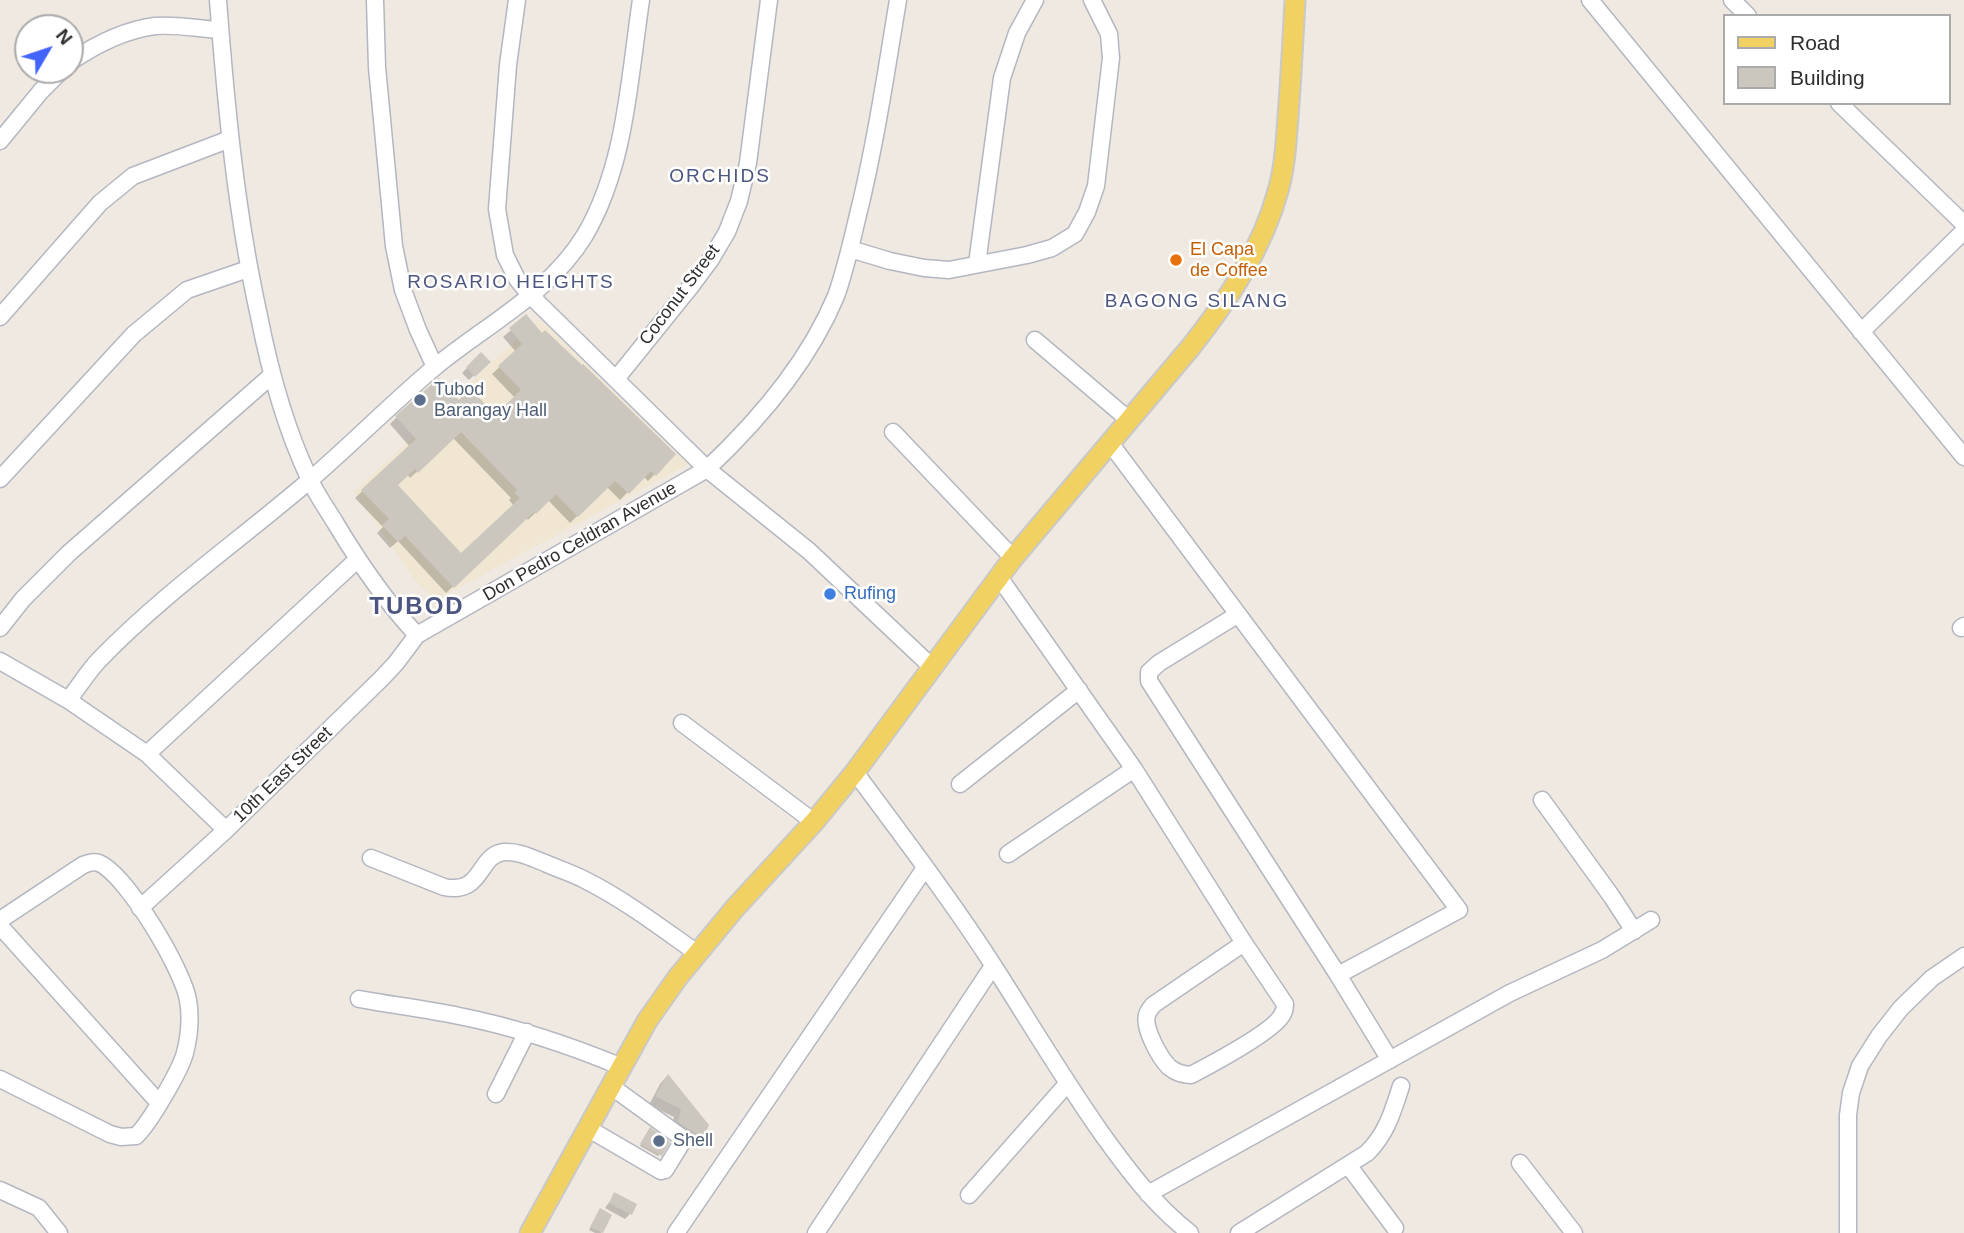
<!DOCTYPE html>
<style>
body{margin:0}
#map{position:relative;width:1964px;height:1233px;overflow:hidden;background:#efe9e1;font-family:Helvetica,sans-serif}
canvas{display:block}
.legend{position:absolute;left:1723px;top:14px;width:228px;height:91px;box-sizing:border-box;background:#fff;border:2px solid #ababab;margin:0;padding:9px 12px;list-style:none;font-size:21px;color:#2e2e2e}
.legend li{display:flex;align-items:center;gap:14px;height:35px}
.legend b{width:35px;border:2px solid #ababab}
.north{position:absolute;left:14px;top:14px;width:70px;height:70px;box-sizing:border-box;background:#fff;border:2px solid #ababab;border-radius:50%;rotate:51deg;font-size:19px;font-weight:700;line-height:28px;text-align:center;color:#2e2e2e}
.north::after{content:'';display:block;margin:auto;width:24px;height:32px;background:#4264fb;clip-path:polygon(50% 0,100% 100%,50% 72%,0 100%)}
</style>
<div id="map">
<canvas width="1964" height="1233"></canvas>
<ul class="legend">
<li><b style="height:9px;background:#f2d163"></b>Road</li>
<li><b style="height:19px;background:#cbc7bf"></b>Building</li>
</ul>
<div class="north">N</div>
</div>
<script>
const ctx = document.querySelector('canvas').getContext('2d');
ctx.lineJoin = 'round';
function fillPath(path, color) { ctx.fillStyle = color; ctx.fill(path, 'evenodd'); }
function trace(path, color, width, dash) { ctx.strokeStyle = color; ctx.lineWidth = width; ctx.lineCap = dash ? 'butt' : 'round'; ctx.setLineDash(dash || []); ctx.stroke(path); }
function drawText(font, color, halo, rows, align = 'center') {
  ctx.font = font + ' Helvetica,sans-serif'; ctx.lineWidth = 5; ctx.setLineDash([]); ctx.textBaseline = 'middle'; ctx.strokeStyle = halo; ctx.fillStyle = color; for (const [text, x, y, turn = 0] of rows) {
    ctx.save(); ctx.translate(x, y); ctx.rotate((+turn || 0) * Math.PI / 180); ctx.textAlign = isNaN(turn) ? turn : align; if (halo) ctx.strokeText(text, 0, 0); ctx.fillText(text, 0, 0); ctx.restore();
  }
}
const education = new Path2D(`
 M539,319L688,464L436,600L414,579L354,492Z`);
const shadow = new Path2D(`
 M526,317L542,335L674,454L648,481L643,476L620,500L607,487L570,523L548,500L528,520L526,517L446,593L398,541L390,548L377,533L383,527L355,498L410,447L390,424L397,417L458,402L495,417L515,398L492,374L516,352L503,337ZM453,438L511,498L509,500L514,506L461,555L395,485L407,474L410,478Z
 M481,354L488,362L469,380L462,373Z
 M667,1076L701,1137L693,1145L671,1130L674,1117L649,1105L660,1084Z
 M648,1131L660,1154L658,1156L640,1146Z
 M615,1194L630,1214L625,1219L605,1208Z
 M598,1213L610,1216L601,1233H595L589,1230Z`);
const building = new Path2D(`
 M526,314L542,333L545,330L582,365L583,364L676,454L656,476L651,471L629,494L615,481L578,517L556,494L536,514L534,512L454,588L405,536L398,542L382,525L389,519L361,490L416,439L395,416L439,378L459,400L470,388L495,415L521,390L498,366L522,344L509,328ZM461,432L517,490L514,492L520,498L461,553L398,485L415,469L418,473Z
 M481,352L491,362L475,377L466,367Z
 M668,1074L709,1125L703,1138L678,1122L681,1109L655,1096Z
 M650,1127L670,1142L662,1156L640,1144Z
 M614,1192L637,1204L632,1215L609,1203Z
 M600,1208L612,1215L603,1233L590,1227Z`);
const minor = new Path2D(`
 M218,0C226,106 236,212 259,316C270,372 285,427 309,478C316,494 327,509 336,524C360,564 385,601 417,635
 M375,0L377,67L394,246L403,290L418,330L435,367
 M517,0L508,65L497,209L505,255L517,279L530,295L707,469L809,551L933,668
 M1590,0L1964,457
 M1732,0L1748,16
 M70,62C95,45 124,30 155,26C176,24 199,29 220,30
 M1839,103L1964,224
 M0,141L41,91L62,70
 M850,249L890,261L924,268L949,270L1027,255L1052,248L1075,234L1087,212L1096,186L1111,58L1109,34L1092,0
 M977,264L1002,78L1017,33L1035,0
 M0,317L100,203L133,176L230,139
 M1861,332L1964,231
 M1035,340L1129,420
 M616,379L691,286L711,259L727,232L739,201L748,163L769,0
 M893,432L1013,558
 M1110,443L1459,910L1338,975
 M0,479L134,334L187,290L248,269
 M999,577L1134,769L1244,943L1285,1004C1285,1007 1284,1012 1282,1015C1273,1032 1210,1065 1191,1075C1182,1074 1176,1073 1169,1067C1160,1058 1143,1028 1147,1015C1148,1011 1151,1008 1153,1005L1244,943
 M1237,615L1159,663L1149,672V681L1338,975L1390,1060
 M0,628L23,599L69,553L271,376
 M1961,628L1964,626
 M0,661L68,700L147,754L226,830
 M68,700C79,687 88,671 100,659C164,593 240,540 310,480C352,444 392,403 435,367C486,325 550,293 585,235C626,165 629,79 641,0
 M682,723L814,822
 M147,754L358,559
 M855,772C903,837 952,901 995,968C1030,1023 1064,1080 1102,1134C1128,1170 1154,1205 1190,1233
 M960,784L1079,690
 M1542,800L1612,897L1634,931
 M1008,854L1134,769
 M371,858L444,887C484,895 477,855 504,852C519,851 532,858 545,863C558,869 572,873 585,880C625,900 660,927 697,953
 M140,908L226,830L381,679L396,663L417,635L707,469C758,421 809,361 836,296C845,271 851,244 857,219C875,147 886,73 898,0
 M0,920L83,865C89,863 93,861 99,863C127,875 183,970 188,1000C191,1017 189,1037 185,1053C180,1071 149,1124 136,1136L121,1137L110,1134L0,1079
 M0,926L159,1103
 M359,999C392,1005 426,1009 459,1016C515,1027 569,1045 622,1067
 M496,1094L527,1032
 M589,1129L661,1171L665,1170L681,1144V1137L612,1087
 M1520,1163L1574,1233
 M1348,1165L1395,1228
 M0,1190L39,1208L59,1233
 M1148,1194L1510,993L1602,950L1651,920
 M969,1195L1067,1084
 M676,1233L925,868
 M816,1233L993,966
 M1239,1233L1367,1153C1387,1133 1393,1111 1401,1086
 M1848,1233V1115L1851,1093L1860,1066L1879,1036L1901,1008L1932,978L1964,956`);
const major = new Path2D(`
 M530,1233L647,1021L678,977L735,908L814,822L855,772L1013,558L1190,348C1227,301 1262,250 1278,191C1285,167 1286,142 1288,117C1291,78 1293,39 1295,0`);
const markers = [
 [1176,260,7,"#e8710a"],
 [420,400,7,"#5c6f8a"],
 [830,594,7,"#3f7fe0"],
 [659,1141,7,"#5c6f8a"]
];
const foodNames = [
 ["El Capa",1190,250],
 ["de Coffee",1190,271]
];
const streetNames = [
 ["Coconut Street",680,295,-53],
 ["Don Pedro Celdran Avenue",580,542,-30],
 ["10th East Street",283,775,-44]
];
const serviceNames = [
 ["Tubod",434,390],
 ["Barangay Hall",434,411],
 ["Shell",673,1141]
];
const shopNames = [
 ["Rufing",844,594]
];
const neighbourhoodNames = [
 ["ORCHIDS",720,177],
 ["ROSARIO HEIGHTS",511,283],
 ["BAGONG SILANG",1197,302]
];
const districtNames = [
 ["TUBOD",417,607]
];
fillPath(education, '#f0e6d1');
fillPath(shadow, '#0003');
fillPath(building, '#cbc7bf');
trace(minor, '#b4b7c1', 19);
trace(major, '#c9c9c9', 23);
trace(minor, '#fff', 16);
trace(major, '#f2d163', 19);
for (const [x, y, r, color] of markers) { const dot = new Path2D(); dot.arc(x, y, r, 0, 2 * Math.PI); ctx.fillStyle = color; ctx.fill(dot); trace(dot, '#fff', 2.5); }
drawText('18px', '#c56008', '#fff', foodNames, 'left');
drawText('18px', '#2e2e2e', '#fff', streetNames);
drawText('18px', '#4e5e75', '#fff', serviceNames, 'left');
drawText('18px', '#366cbe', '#fff', shopNames, 'left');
ctx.letterSpacing = '2px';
drawText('19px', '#4d5680', '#fff', neighbourhoodNames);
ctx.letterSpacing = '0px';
ctx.letterSpacing = '2px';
drawText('bold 24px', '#4d5680', '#fff', districtNames);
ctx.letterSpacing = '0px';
</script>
